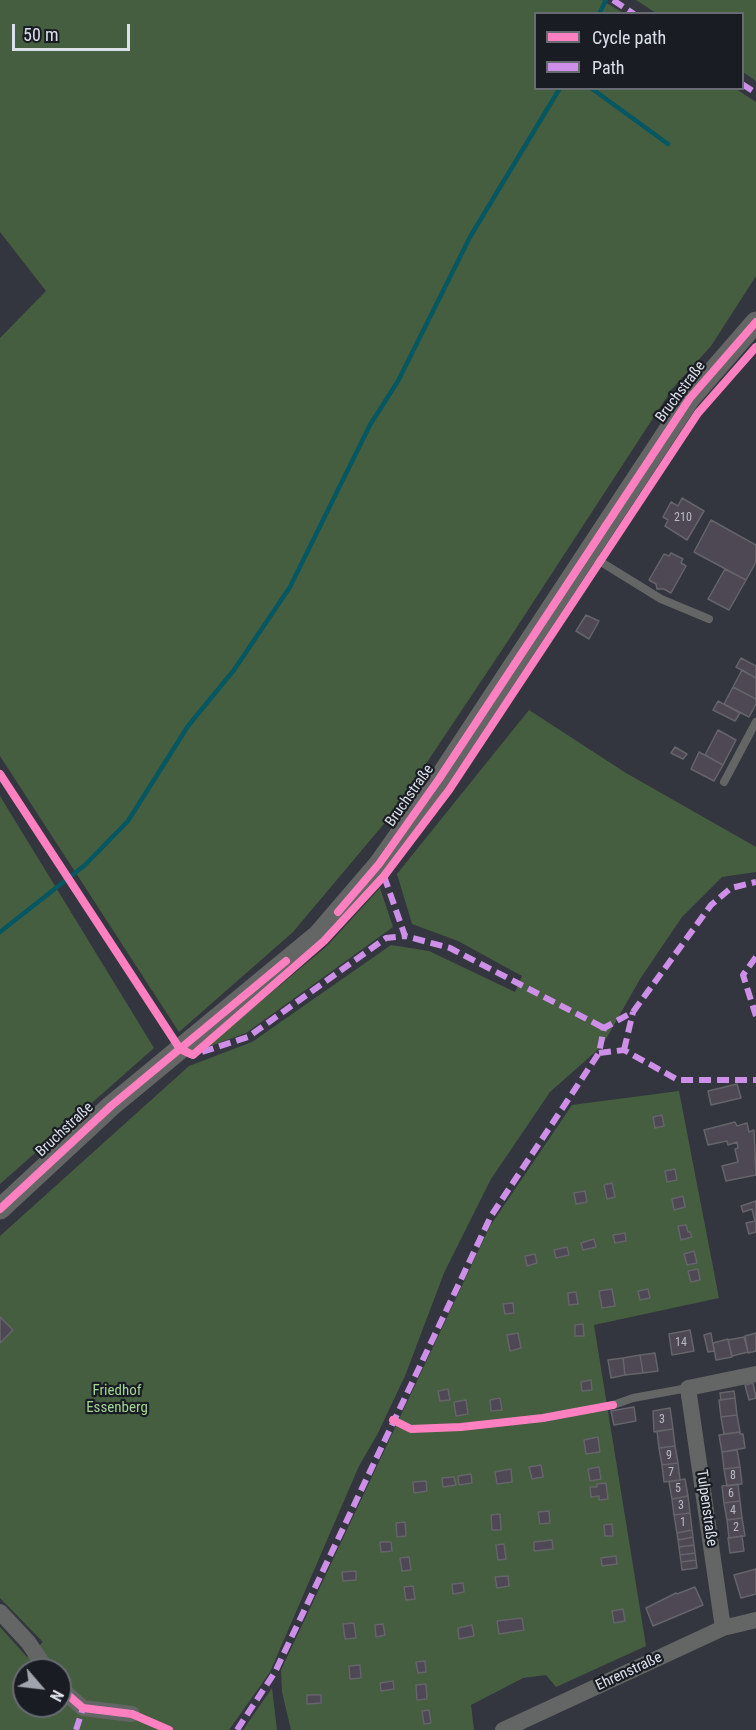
<!DOCTYPE html>
<meta charset="utf-8">
<style>
body{margin:0}
#map{position:relative;width:756px;height:1730px;overflow:hidden;background:#33363e;font-family:"Roboto Condensed",sans-serif}
canvas{display:block}
.legend{position:absolute;left:534px;top:12px;width:210px;height:78px;box-sizing:border-box;background:#191d23;border:2px solid #676b72;margin:0;padding:8px 10px;list-style:none;font-size:18px;color:#dbe0e9}
.legend li{display:flex;align-items:center;gap:12px;height:30px}
.legend b{width:30px;border:2px solid #676b72}
.north{position:absolute;left:12px;top:1658px;width:60px;height:60px;box-sizing:border-box;background:#191d23;border:2px solid #676b72;border-radius:50%;rotate:118deg;font-size:16px;font-weight:700;line-height:24px;text-align:center;color:#dbe0e9}
.north::after{content:'';display:block;margin:auto;width:21px;height:27px;background:#a0a4ad;clip-path:polygon(50% 0,100% 100%,50% 72%,0 100%)}
.scale{position:absolute;left:12px;top:24px;width:118px;height:27px;box-sizing:border-box;border:3px solid #dbe0e9;border-top:0;padding-left:8px;font-size:18px;line-height:21px;white-space:nowrap;color:#dbe0e9;-webkit-text-stroke:4px #191d23;paint-order:stroke}
</style>
<div id="map">
<canvas width="756" height="1730"></canvas>
<ul class="legend">
<li><b style="height:8px;background:#ff80c0"></b>Cycle path</li>
<li><b style="height:8px;background:#ce8fe9"></b>Path</li>
</ul>
<div class="north">N</div>
<div class="scale">50 m</div>
</div>
<script>
const ctx = document.querySelector('canvas').getContext('2d');
ctx.lineJoin = 'round';
function fillPath(path, color) { ctx.fillStyle = color; ctx.fill(path, 'evenodd'); }
function trace(path, color, width, dash) { ctx.strokeStyle = color; ctx.lineWidth = width; ctx.lineCap = dash ? 'butt' : 'round'; ctx.setLineDash(dash || []); ctx.stroke(path); }
function drawText(font, color, halo, rows, align = 'center') {
  ctx.font = font + ' "Roboto Condensed",sans-serif'; ctx.lineWidth = 4.5; ctx.setLineDash([]); ctx.textBaseline = 'middle'; ctx.strokeStyle = halo; ctx.fillStyle = color; for (const [text, x, y, turn = 0] of rows) {
    ctx.save(); ctx.translate(x, y); ctx.rotate((+turn || 0) * Math.PI / 180); ctx.textAlign = isNaN(turn) ? turn : align; if (halo) ctx.strokeText(text, 0, 0); ctx.fillText(text, 0, 0); ctx.restore();
  }
}
const green = new Path2D(`
 M0,0H602L623,13L536,14V88L736,89L756,102V276L711,346L672,389L500,653L393,813L293,932L179,1032L0,756V338L46,291L0,232Z
 M636,0H756V81L743,72L742,14L656,13Z
 M529,710L626,773L756,847V872L722,877L682,917L640,979L602,1046L550,1092L491,1179L444,1273L405,1376L377,1435L359,1466L270,1672L229,1730H0V1627L27,1657L43,1642L0,1598V1236L189,1066L252,1042L391,945L429,951L515,992L522,976L458,941L412,924L397,874ZM24,1670H60V1706H24Z
 M0,796L154,1048L0,1184Z
 M380,888L393,927L246,1033L205,1048L327,946Z
 M679,1091L719,1298L594,1325L646,1646L556,1687L546,1675L523,1678L471,1705L474,1730H291L282,1692L281,1670L490,1226L572,1105Z
 M272,1688L277,1730H243Z`);
const stream = new Path2D(`
 M599,14L606,0
 M591,88L668,144
 M0,932L85,865L128,821L188,726L234,670L290,587L370,425L398,381L470,237L560,88`);
const building = new Path2D(`
 M682,498L704,511L687,540L665,526L668,520L663,517L671,502L678,506Z
 M711,520L756,545V562L746,580L694,552Z
 M671,553L683,559L681,563L686,566L671,593L664,589H657L656,584L649,580L664,554L669,556Z
 M725,569L746,580L729,610L708,599Z
 M586,615L599,621L589,639L576,631Z
 M741,658L756,666V678L736,667Z
 M742,670L756,678V699L733,687Z
 M733,687L756,699V704L749,717L724,704Z
 M718,701L740,713L735,721L713,710Z
 M718,730L736,740L723,765L705,755Z
 M675,747L687,754L683,759L671,753Z
 M699,752L723,765L714,781L691,769Z
 M737,1084L741,1098L711,1105L708,1091Z
 M662,1115L664,1126L655,1128L653,1117Z
 M735,1122L737,1126L747,1123L749,1132L754,1130L756,1175L726,1181L722,1166L738,1162L735,1149L738,1148L737,1142L728,1145L727,1141L708,1145L704,1130Z
 M675,1169L677,1180L667,1182L665,1171Z
 M612,1183L615,1197L607,1199L604,1185Z
 M585,1191L587,1202L576,1204L574,1193Z
 M683,1196L685,1207L674,1210L672,1199Z
 M756,1201V1232L749,1234L746,1223L755,1221L752,1209L743,1212L741,1206Z
 M686,1225L688,1232H690L692,1237L681,1240L678,1226Z
 M625,1233L626,1241L615,1243L613,1235Z
 M594,1239L596,1247L583,1250L581,1243Z
 M567,1247L569,1255L556,1258L554,1250Z
 M694,1251L697,1263L687,1265L684,1254Z
 M535,1254L537,1263L527,1266L525,1256Z
 M698,1269L700,1280L691,1282L688,1271Z
 M612,1289L615,1306L602,1308L599,1291Z
 M648,1289L650,1298L640,1300L638,1291Z
 M576,1292L578,1304L569,1305L568,1293Z
 M513,1303L514,1313L505,1314L503,1304Z
 M0,1317L13,1330L0,1343Z
 M583,1324L584,1336H575V1325Z
 M690,1330L694,1351L672,1355L669,1334Z
 M518,1333L521,1348L510,1351L507,1335Z
 M711,1333L714,1351L708,1352L704,1335Z
 M756,1333V1351L748,1353L745,1336Z
 M744,1337L748,1352L732,1356L728,1340Z
 M728,1339L732,1357L716,1360L713,1343Z
 M655,1353L658,1371L643,1373L640,1355Z
 M640,1355L643,1373L625,1375L623,1358Z
 M623,1358L625,1375L611,1378L608,1360Z
 M591,1380L592,1390L582,1391L581,1382Z
 M753,1383L756,1398L749,1400L745,1385Z
 M448,1389L450,1400L440,1401L438,1391Z
 M734,1391L735,1398L721,1400L720,1393Z
 M500,1398L502,1410L491,1411L490,1400Z
 M735,1398L737,1415L721,1417L719,1400Z
 M466,1400L468,1414L456,1416L454,1402Z
 M634,1407L636,1421L614,1425L611,1411Z
 M670,1408L673,1429L654,1432L653,1411Z
 M737,1415L740,1432L724,1434L721,1417Z
 M673,1429L675,1446L659,1448L657,1431Z
 M740,1432V1434H743L745,1448L722,1452L719,1435Z
 M598,1437L600,1452L586,1454L584,1440Z
 M675,1446L678,1463L662,1465L659,1448Z
 M737,1450L740,1467L724,1469L722,1452Z
 M678,1463L680,1480L664,1482L662,1465Z
 M541,1465L543,1477L532,1479L529,1467Z
 M599,1467L601,1479L590,1481L588,1469Z
 M740,1467L742,1484L727,1486L724,1469Z
 M511,1469L512,1482L497,1484L495,1472Z
 M471,1474L472,1483L459,1485L458,1476Z
 M454,1477L456,1485L443,1487L442,1478Z
 M685,1479L688,1496L672,1499L669,1482Z
 M426,1481L427,1491L414,1493L413,1482Z
 M606,1483L608,1499L599,1500V1496L591,1497L590,1487H597V1484Z
 M738,1484L740,1501L724,1503L722,1486Z
 M688,1496L690,1513L674,1515L672,1499Z
 M740,1501L742,1518L727,1520L724,1503Z
 M549,1511L550,1523L540,1524L538,1512Z
 M690,1513L692,1530L677,1533L674,1515Z
 M500,1514L501,1530H492L491,1515Z
 M742,1518L745,1536L729,1538L727,1520Z
 M405,1522L406,1536L397,1537L396,1523Z
 M612,1524L613,1536H605L604,1525Z
 M692,1530L693,1537L678,1540L677,1533Z
 M742,1536L744,1551L730,1553L728,1538Z
 M693,1537L694,1545L679,1547L678,1540Z
 M552,1540L553,1549L534,1551V1542Z
 M380,1542H391L392,1551L381,1552Z
 M504,1544L506,1559L498,1560L496,1545Z
 M694,1545L695,1553L680,1555L679,1547Z
 M695,1553L696,1560L681,1562L680,1555Z
 M616,1556L617,1564L602,1566L601,1558Z
 M409,1557L411,1570L402,1571L400,1558Z
 M696,1560L697,1568L682,1570L681,1562Z
 M756,1569V1594L741,1598L734,1575Z
 M356,1571V1580L343,1581L342,1572Z
 M508,1576L509,1586L497,1588L495,1577Z
 M463,1583L464,1592L453,1594L452,1584Z
 M413,1586L415,1599L406,1600L404,1587Z
 M695,1587L703,1605L653,1626L646,1608L676,1593L677,1594Z
 M623,1609L625,1621L614,1623L612,1611Z
 M522,1618L524,1630L499,1634L497,1621Z
 M354,1623L356,1638L345,1639L343,1624Z
 M383,1624L385,1635L376,1637L375,1625Z
 M472,1625L474,1636L459,1639L458,1628Z
 M425,1661L426,1672L418,1673L416,1662Z
 M360,1665L361,1678L350,1679L349,1666Z
 M393,1681L394,1689L381,1691L380,1683Z
 M426,1684L427,1699L417,1700L416,1685Z
 M307,1695H321V1703L307,1704Z
 M429,1710L431,1723L424,1724L422,1711Z`);
const service = new Path2D(`
 M588,554L661,599L709,619
 M724,782L756,722
 M613,1405L633,1398L688,1388`);
const minor = new Path2D(`
 M0,1612L28,1642L47,1670
 M723,1628L688,1388L756,1374
 M60,1688L83,1708L132,1714
 M503,1730L723,1628L756,1620`);
const tertiary = new Path2D(`
 M0,1209L111,1106L318,935L379,864L439,779L690,398L756,322`);
const quiet = new Path2D(`
 M613,0L634,14
 M742,84L756,93
 M384,876L405,936L450,948L604,1028
 M756,957L743,975L756,1016
 M624,1050L633,1012
 M202,1052L248,1037L386,938L405,936
 M599,1053L624,1050L678,1080H756
 M76,1730L83,1708
 M237,1730L275,1672L491,1216L599,1053L604,1028L633,1012L711,905L731,888L756,882`);
const cycleway = new Path2D(`
 M0,774L180,1049L193,1055L324,941L384,876L449,790L698,413L756,347
 M338,912L379,864L439,779L690,398L756,322
 M0,1209L111,1106L286,961
 M393,1420L411,1429L461,1427L543,1418L613,1405
 M60,1688L83,1708L132,1714L169,1730`);
const numberNames = [
 ["210",683,518],
 ["14",681,1343],
 ["3",662,1420],
 ["9",669,1456],
 ["7",671,1473],
 ["8",733,1476],
 ["5",678,1489],
 ["6",731,1494],
 ["3",681,1506],
 ["4",733,1511],
 ["1",683,1523],
 ["2",736,1528]
];
const streetNames = [
 ["Bruchstraße",681,392,-53],
 ["Bruchstraße",410,796,-55],
 ["Bruchstraße",65,1130,-43],
 ["Tulpenstraße",706,1508,82],
 ["Ehrenstraße",629,1672,-25]
];
const parkNames = [
 ["Friedhof",117,1391],
 ["Essenberg",117,1408]
];
fillPath(green, '#465e40');
trace(stream, '#055761', 4.5);
fillPath(building, '#4d4853');
trace(building, '#65646a', 1.5);
trace(service, '#646665', 8);
trace(minor, '#646665', 16);
trace(tertiary, '#646665', 21);
trace(quiet, '#ce8fe9', 6, [12, 6]);
trace(cycleway, '#ff80c0', 8);
drawText('12px', '#b8bac4', null, numberNames);
drawText('15px', '#dbe0e9', '#191d23', streetNames);
drawText('15px', '#a3d593', '#191d23', parkNames);
</script>
